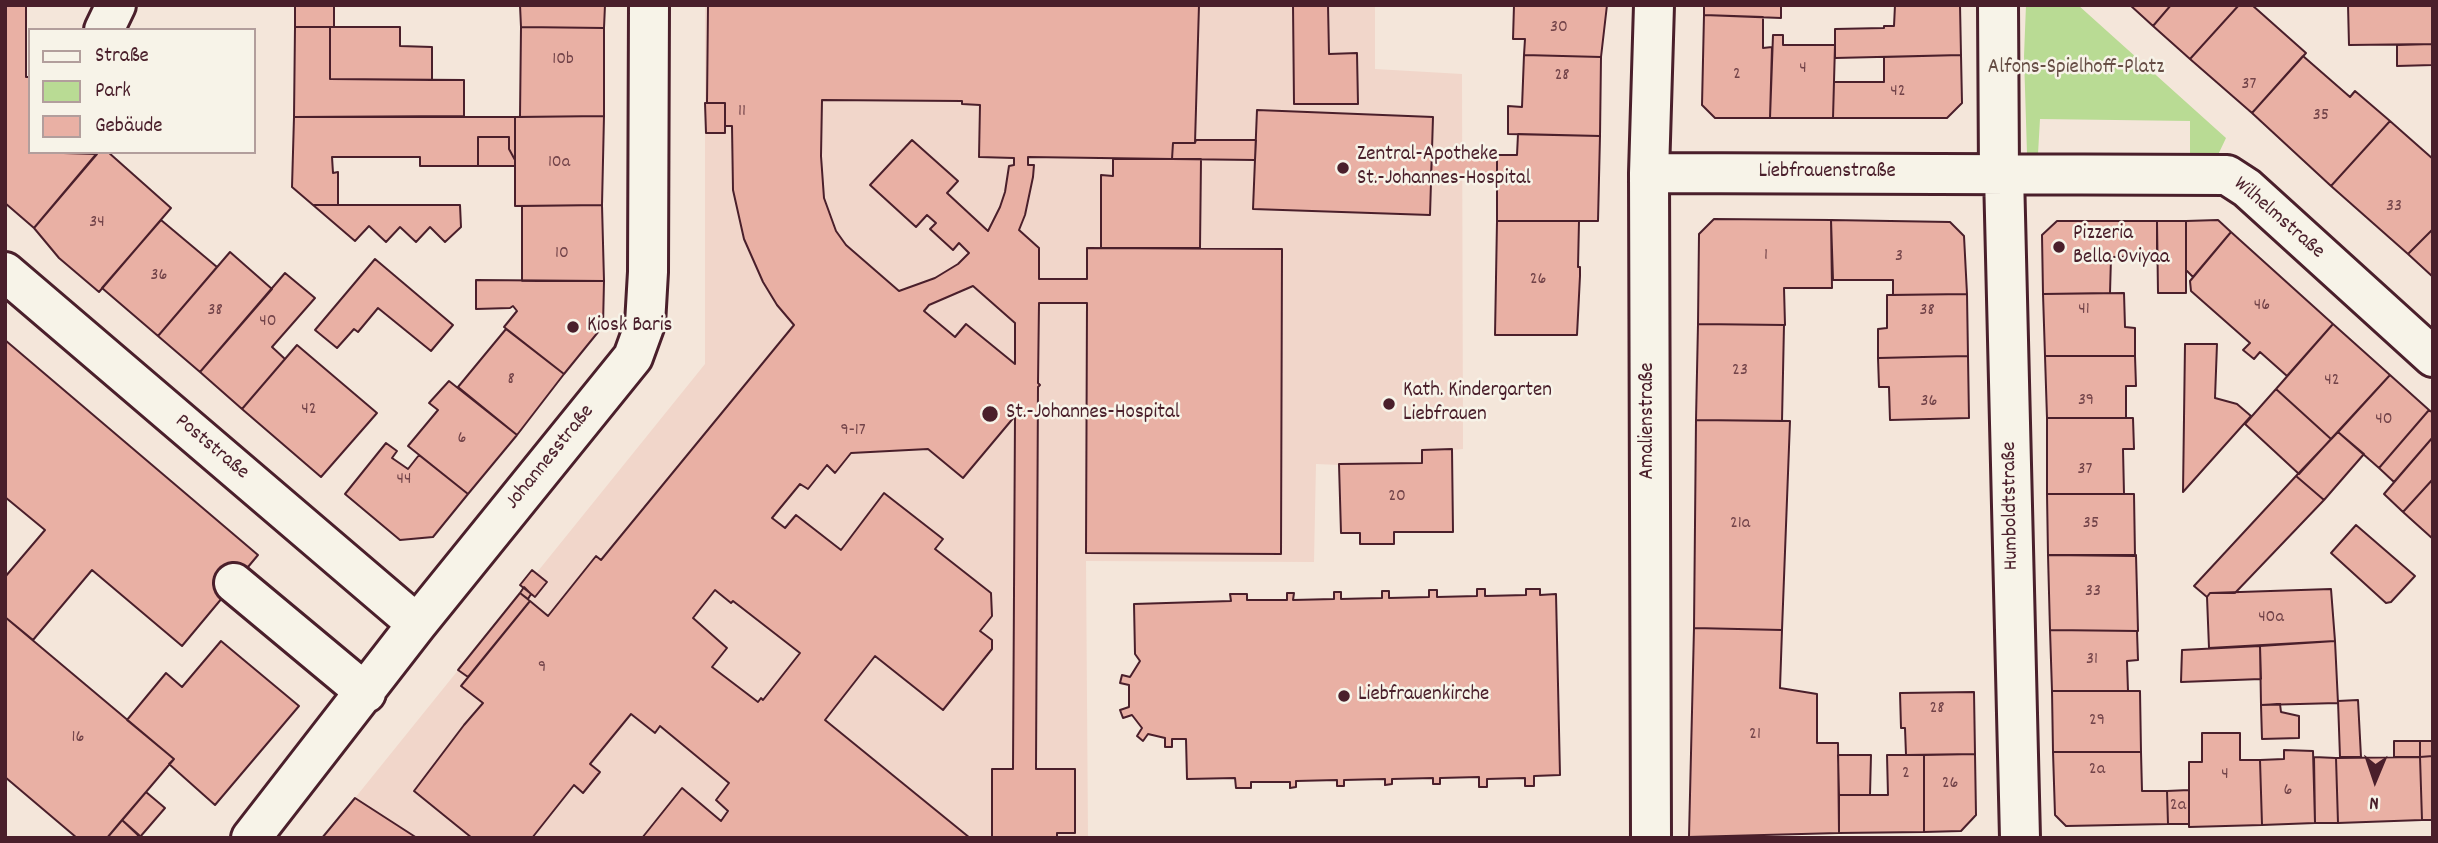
<!DOCTYPE html>
<meta charset="utf-8">
<style>
body{margin:0}
#map{position:relative;width:2438px;height:843px;overflow:hidden;background:#f4e6da;font-family:Dekko,sans-serif}
canvas{display:block}
.frame{position:absolute;inset:0;border:7px solid #4a1f2b;pointer-events:none}
.legend{position:absolute;left:28px;top:28px;width:228px;height:126px;box-sizing:border-box;background:#f7f3e8;border:2px solid #b29e9c;margin:0;padding:9px 12px;list-style:none;font-size:21px;color:#4a1f2b}
.legend li{display:flex;align-items:center;gap:14px;height:35px}
.legend b{width:35px;border:2px solid #b29e9c}
.north{position:absolute;left:2340px;top:745px;width:70px;height:70px;-webkit-text-stroke:5px #f7f3e8;paint-order:stroke;rotate:182deg;font-size:19px;font-weight:700;line-height:28px;text-align:center;color:#4a1f2b}
.north::after{content:'';display:block;margin:auto;width:24px;height:32px;background:#4a1f2b;clip-path:polygon(50% 0,100% 100%,50% 72%,0 100%)}
</style>
<div id="map">
<canvas width="2438" height="843"></canvas>
<div class="frame"></div>
<ul class="legend">
<li><b style="height:9px;background:#f7f3e8"></b>Straße</li>
<li><b style="height:19px;background:#b9db94"></b>Park</li>
<li><b style="height:19px;background:#e9b0a4"></b>Gebäude</li>
</ul>
<div class="north">N</div>
</div>
<script>
const ctx = document.querySelector('canvas').getContext('2d');
ctx.lineJoin = 'round';
function fillPath(path, color) { ctx.fillStyle = color; ctx.fill(path, 'evenodd'); }
function trace(path, color, width, dash) { ctx.strokeStyle = color; ctx.lineWidth = width; ctx.lineCap = dash ? 'butt' : 'round'; ctx.setLineDash(dash || []); ctx.stroke(path); }
function drawText(font, color, halo, rows, align = 'center') {
  ctx.font = font + ' Dekko,sans-serif'; ctx.lineWidth = 5; ctx.setLineDash([]); ctx.textBaseline = 'middle'; ctx.strokeStyle = halo; ctx.fillStyle = color; for (const [text, x, y, turn = 0] of rows) {
    ctx.save(); ctx.translate(x, y); ctx.rotate((+turn || 0) * Math.PI / 180); ctx.textAlign = isNaN(turn) ? turn : align; if (halo) ctx.strokeText(text, 0, 0); ctx.fillText(text, 0, 0); ctx.restore();
  }
}
const built = new Path2D(`
 M705,5H1375V69L1462,74L1463,449L1452,450L1453,532H1395L1394,544H1360V533H1341L1339,465L1316,464L1314,562L1086,561L1088,838H417L355,798L705,364Z`);
const green = new Path2D(`
 M2026,5H2078L2226,138L2217,157H2190V121L2040,119L2038,154H2027L2024,56Z`);
const building = new Path2D(`
 M5,5H26V77H30V152L97,154L34,228L5,203Z
 M295,5H334V27H295Z
 M520,5H605L604,28L521,27Z
 M708,5H1199L1195,143H1173L1172,159L1028,157V165H1034L1033,177L1025,215L1019,230L1039,248V279H1087V248L1282,249L1281,554L1086,553L1087,303H1039L1038,383L1040,385L1038,387L1036,769H1075V833H1057V838H992V769H1013L1015,416L963,478L928,449L851,453L835,473L827,465L808,489L800,484L772,518L785,528L796,515L841,550L884,493L943,539L935,549L991,593L992,616L980,631L992,640V649L943,710L875,656L825,720L970,838H642L682,788L721,821L728,811L716,800L729,783L660,726L655,733L631,714L590,764L600,772L583,793L574,785L532,838H472L414,791L464,725L483,703L461,686L530,601L548,616L596,556L601,560L794,325L777,305L763,282L744,239L733,190L732,126H725V103H707ZM822,100L962,101V104L980,105L979,157L1014,158V165L1009,166L1005,192L1000,207L988,231L947,193L958,181L912,140L870,185L916,227L927,215L936,223L930,229L953,250L959,243L969,253L958,264L935,278L899,291L846,245L836,231L824,198L821,156ZM973,286L1015,323V364L966,324L955,337L924,311L929,305ZM715,590L731,603L733,601L800,653L763,700L761,698L758,702L712,667L727,648L693,618Z
 M1293,5H1328L1329,54L1357,53L1358,104H1294Z
 M1514,5H1607L1601,57L1524,55L1525,39H1513Z
 M1704,5H1781V18L1704,15Z
 M1895,5H1960L1961,55L1835,58V29L1884,28V26H1894Z
 M2130,5H2171L2153,26Z
 M2171,5H2239L2190,59L2153,26Z
 M2239,5H2252L2306,53L2252,113L2190,59Z
 M2348,5H2433V44L2349,45Z
 M1704,15L1763,17V48L1772,47L1770,118H1715L1702,105Z
 M295,27H330V79L464,80V116L294,117Z
 M330,27H400V46L432,47V80L330,79Z
 M521,27L604,28V116L520,117Z
 M1773,35H1783V45H1835L1833,118H1770Z
 M2433,44V65L2397,66V45Z
 M1524,55L1601,57L1600,136L1508,134V106L1522,107Z
 M1961,55L1962,103L1947,118H1833L1834,82H1884V57Z
 M2303,56L2350,97L2355,91L2390,121L2331,186L2252,113Z
 M705,103H725V133H706Z
 M1257,110L1433,117L1430,215L1253,209Z
 M604,116L602,205L515,206V117Z
 M294,117H515V160L509,149V137H478V166H420V157H332L333,173L338,172V205H313L292,187Z
 M2390,121L2433,159V229L2408,254L2331,186Z
 M1518,134L1600,136L1598,221H1497V155H1517Z
 M478,137H509V149L515,160V166H478Z
 M1196,140H1256L1255,160L1172,159L1173,143H1195Z
 M98,152H108L171,208L99,292L59,258L34,228Z
 M1432,153L1497,155V177L1431,175Z
 M1113,159H1201L1200,248H1101V175L1113,176Z
 M313,205H460L461,227L445,242L430,227L416,242L400,227L386,242L369,226L355,241Z
 M602,205L604,281H522V206Z
 M1714,219L1831,220L1832,288H1784L1785,325L1698,324L1699,234Z
 M161,220L217,267L158,336L102,288Z
 M1831,220L1950,222L1964,236L1967,294L1893,295V280H1833Z
 M2218,220L2231,232L2193,277L2186,270V221Z
 M1497,221H1579L1578,267H1580V276L1577,335H1495Z
 M2057,221H2157V256L2111,257L2110,293L2043,294L2042,235Z
 M2157,221H2186V293H2158Z
 M2433,229V277L2408,254Z
 M2231,232L2333,324L2287,376L2260,352L2254,359L2243,350L2250,343L2191,291L2190,281Z
 M230,252L272,289L200,372L158,336Z
 M375,259L453,325L431,351L378,308L358,332L354,329L337,348L315,330Z
 M285,273L315,298L272,347L285,359L242,409L200,372Z
 M476,280L604,281L603,326L564,374L504,327L517,311L513,306L510,308L476,309Z
 M2124,293L2125,327L2135,328V356H2045L2043,294Z
 M1967,294L1968,356L1878,358V329L1887,328V295Z
 M1698,324L1784,325L1782,421L1696,420Z
 M2333,324L2390,375L2331,439L2276,389Z
 M506,329L564,374L517,435L458,387Z
 M5,340L258,555L182,646L92,570L33,640L5,617V577L45,530L5,497Z
 M2185,344H2217L2215,398L2237,404L2251,416L2183,492Z
 M297,345L377,413L321,477L242,409Z
 M1968,356L1969,418L1890,420L1889,387H1879L1878,358Z
 M2045,356H2135L2136,386H2126V418H2047Z
 M2390,375L2429,410L2379,468L2338,432Z
 M449,381L517,435L468,494L408,446L438,410L429,403Z
 M2276,389L2331,439L2299,474L2245,424Z
 M2429,410L2433,413V437L2394,482L2379,468Z
 M2047,418H2133L2134,449H2123L2124,494H2047Z
 M1696,420L1790,421L1782,630L1694,628Z
 M2338,432L2364,454L2324,500L2296,476Z
 M2433,437V479L2403,512L2384,494Z
 M386,443L397,451L392,458L408,469L419,455L468,494L433,537L400,540L345,494Z
 M1452,449L1453,532H1394V544H1360V533H1341L1339,464L1422,463V450Z
 M2296,476L2324,500L2235,593H2210L2207,597L2194,586Z
 M2433,479V539L2403,512Z
 M2047,494H2134L2135,556L2048,555Z
 M2356,525L2415,576L2391,602L2386,603L2331,553Z
 M2048,555H2136L2138,631L2050,630Z
 M532,570L547,582L535,597L520,585Z
 M524,587L531,594L528,599L520,593Z
 M1477,589H1485V596L1526,595V589H1540V595L1556,594L1560,775L1534,776V786H1525V778L1487,779V787H1479V777L1440,778V784H1433V778L1392,779V784L1385,785V779L1344,780V786H1337V780L1296,781V787L1290,788V782H1251V788H1236L1235,778L1187,779L1186,739H1172V747H1165V738L1148,734L1143,741L1137,736L1142,728L1132,715L1123,718L1120,710L1129,707V685L1120,683L1122,675L1130,677L1140,661L1135,654L1134,604L1231,601L1230,594H1247V600H1287V593H1294L1293,600L1334,599V592H1341V599L1382,598V591H1389V598L1429,597V590H1437V597L1477,596Z
 M2331,589L2335,641L2209,648L2207,597L2210,593Z
 M520,593L530,601L468,677L458,670Z
 M5,617L174,759L107,838H77L5,777Z
 M1694,628L1782,630L1780,688L1817,694V743H1838L1839,833L1689,837Z
 M2050,630L2137,631L2138,660L2127,661L2128,691H2052Z
 M221,641L299,706L215,805L169,764L174,759L127,720L166,673L182,687Z
 M2335,641L2338,703L2261,705L2260,646Z
 M2260,646L2261,679L2181,682L2182,650Z
 M2052,691H2140L2141,752H2053Z
 M1974,692L1975,754L1906,755L1905,728H1901L1900,693Z
 M2358,700L2361,757H2340L2338,701Z
 M2280,704L2281,712L2299,716V738L2262,739L2261,705Z
 M2202,733H2240V760H2260L2262,825L2189,827V762H2202Z
 M2394,741H2420V757H2394Z
 M2420,741H2433V756L2420,757Z
 M2284,750L2313,751L2315,823L2262,825L2260,760L2284,759Z
 M2053,752H2141L2142,791H2167L2168,824L2066,826L2055,815Z
 M1975,754L1976,815L1961,831L1924,832V755Z
 M1838,755H1871L1870,795H1839Z
 M1887,755H1924V832L1839,833V795H1888Z
 M2433,756V820H2422L2420,757Z
 M2314,757L2336,758L2338,823H2315Z
 M2420,757L2422,820L2338,823L2336,758Z
 M2189,790V824H2168L2167,791Z
 M146,792L165,808L140,837L122,820Z
 M355,798L417,838H322Z
 M122,820L139,835L136,838H107Z`);
const minor = new Path2D(`
 M1998,5L1999,174
 M104,30L116,5
 M1649,173L2227,175L2247,188L2433,357
 M2004,174L2020,838
 M5,272L417,624
 M234,583L366,693
 M251,838L417,624L633,357L645,324L648,272L649,5
 M1651,838L1649,173L1654,5`);
const markers = [
 [1343,168,7,"#4a1f2b"],
 [2059,247,7,"#4a1f2b"],
 [573,327,7,"#4a1f2b"],
 [1389,404,7,"#4a1f2b"],
 [990,414,9,"#4a1f2b"],
 [1344,696,7,"#4a1f2b"]
];
const numberNames = [
 ["30",1559,29],
 ["10b",563,61],
 ["4",1803,70],
 ["2",1737,76],
 ["28",1562,77],
 ["37",2249,86],
 ["42",1898,93],
 ["11",742,113],
 ["35",2321,117],
 ["10a",559,164],
 ["33",2394,208],
 ["34",97,224],
 ["10",562,255],
 ["1",1766,257],
 ["3",1899,258],
 ["36",159,277],
 ["26",1538,281],
 ["46",2262,307],
 ["41",2084,311],
 ["38",215,312],
 ["38",1927,312],
 ["40",268,323],
 ["23",1740,372],
 ["8",511,381],
 ["42",2332,382],
 ["39",2086,402],
 ["36",1929,403],
 ["42",309,411],
 ["40",2384,421],
 ["9-17",853,432],
 ["6",462,440],
 ["37",2085,471],
 ["44",404,481],
 ["20",1397,498],
 ["21a",1740,525],
 ["35",2091,525],
 ["33",2093,593],
 ["40a",2271,619],
 ["31",2092,661],
 ["9",542,669],
 ["28",1937,710],
 ["29",2097,722],
 ["21",1755,736],
 ["16",78,739],
 ["2a",2097,771],
 ["2",1906,775],
 ["4",2225,776],
 ["26",1950,785],
 ["6",2288,792],
 ["2a",2178,807]
];
const parkNames = [
 ["Alfons-Spielhoff-Platz",2076,69]
];
const poiNames = [
 ["Zentral-Apotheke",1357,156],
 ["St.-Johannes-Hospital",1357,180],
 ["Pizzeria",2073,235],
 ["Bella Oviyaa",2073,259],
 ["Kiosk Baris",587,327],
 ["Kath. Kindergarten",1403,392],
 ["Liebfrauen",1403,416],
 ["St.-Johannes-Hospital",1006,414],
 ["Liebfrauenkirche",1358,696]
];
const streetNames = [
 ["Liebfrauenstraße",1827,173],
 ["Wilhelmstraße",2278,219,41],
 ["Amalienstraße",1649,421,-90],
 ["Poststraße",211,448,40],
 ["Johannesstraße",551,458,-51],
 ["Humboldtstraße",2012,506,-91]
];
fillPath(built, '#f1d6ca');
fillPath(green, '#b9db94');
fillPath(building, '#e9b0a4');
trace(building, '#4a1f2b', 2);
trace(minor, '#4a1f2b', 44);
trace(minor, '#f7f3e8', 38);
for (const [x, y, r, color] of markers) { const dot = new Path2D(); dot.arc(x, y, r, 0, 2 * Math.PI); ctx.fillStyle = color; ctx.fill(dot); trace(dot, '#f7f3e8', 2.5); }
drawText('18px', '#724349', null, numberNames);
drawText('21px', '#664e45', '#f7f3e8', parkNames);
drawText('21px', '#4a1f2b', '#f7f3e8', poiNames, 'left');
drawText('21px', '#4a1f2b', '#f7f3e8', streetNames);
</script>
